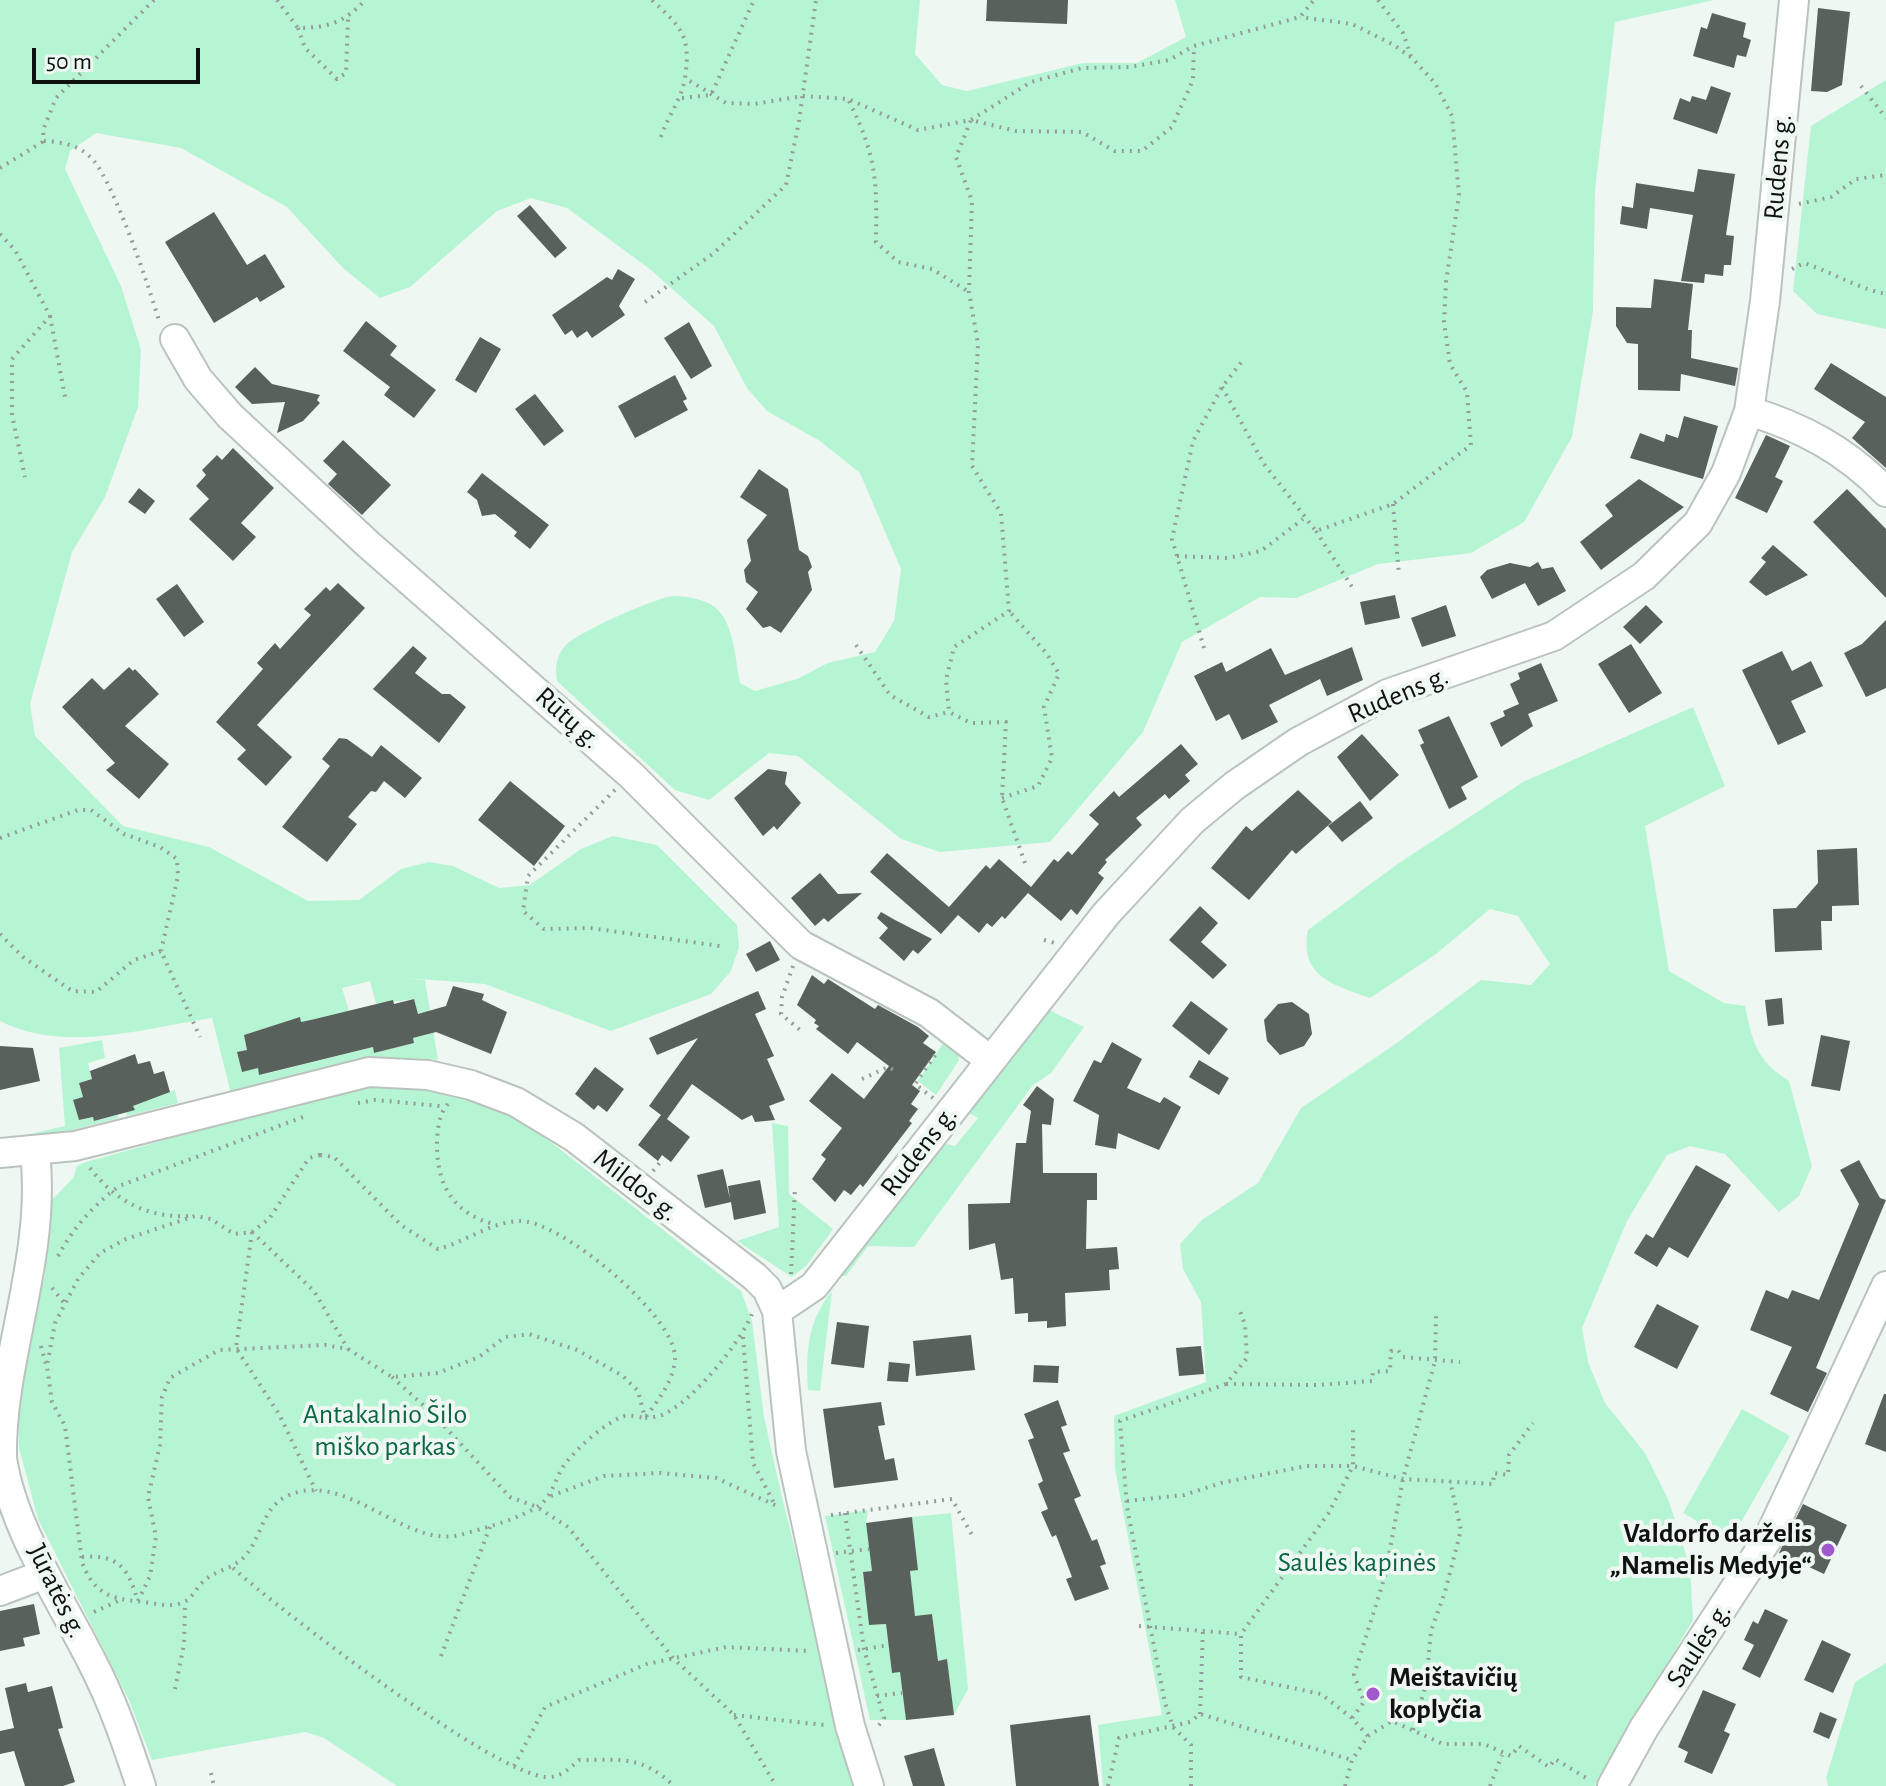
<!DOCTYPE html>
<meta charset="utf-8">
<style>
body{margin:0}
#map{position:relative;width:1886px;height:1786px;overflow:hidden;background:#eef7f2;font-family:"Alegreya Sans",sans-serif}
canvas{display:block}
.scale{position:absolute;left:32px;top:48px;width:168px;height:36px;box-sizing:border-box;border:4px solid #0f1211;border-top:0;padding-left:10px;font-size:24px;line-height:28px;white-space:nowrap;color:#0f1211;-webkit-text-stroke:6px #eef7f2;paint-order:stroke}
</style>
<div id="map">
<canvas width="1886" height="1786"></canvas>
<div class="scale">50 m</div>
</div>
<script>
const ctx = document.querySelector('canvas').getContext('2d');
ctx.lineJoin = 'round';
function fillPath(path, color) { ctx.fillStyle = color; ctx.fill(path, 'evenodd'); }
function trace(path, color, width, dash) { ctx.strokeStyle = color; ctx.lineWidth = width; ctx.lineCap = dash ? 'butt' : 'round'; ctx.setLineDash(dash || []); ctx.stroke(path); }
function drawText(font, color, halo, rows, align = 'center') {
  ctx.font = font + ' "Alegreya Sans",sans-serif'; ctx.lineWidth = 8; ctx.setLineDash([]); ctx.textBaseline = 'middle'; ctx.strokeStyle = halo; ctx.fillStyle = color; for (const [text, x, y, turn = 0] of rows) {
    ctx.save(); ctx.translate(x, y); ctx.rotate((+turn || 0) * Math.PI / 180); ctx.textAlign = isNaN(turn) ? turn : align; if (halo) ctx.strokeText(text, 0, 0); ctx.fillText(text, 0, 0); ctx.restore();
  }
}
const green = new Path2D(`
 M0,0H920L915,54L942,85L967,91L1083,63H1137L1186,37L1175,0H1714L1615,22L1595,190L1593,311L1572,437L1524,522L1471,553L1378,564L1296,598L1260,597L1182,642L1143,732L1050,842L940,852L901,839L798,756L769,753L709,800L675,790L557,681C555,669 556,656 565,646C576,633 658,596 675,596C687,596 707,600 716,608C735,625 735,660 740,683L755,691L797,679L828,663L875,652L894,621L901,569L860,473L820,441L767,411L747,388L714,326L651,270L567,208L531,198L497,211L410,287L380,298L343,268L287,207L181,148L96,133L70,151L65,169L121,286L141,350L138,407L105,497L72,552L30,704L35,736L123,826L209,847L308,901L359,900L401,869L429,862L453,866L499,888L530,885L581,849L613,836L657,845L737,925L739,947L731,971L711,994L611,1031L485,984L406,978L425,980L438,1060C367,1052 303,1073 236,1094L230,1090L212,1018C144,1028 65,1054 0,1021ZM370,981L376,1004L414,999L418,1014L423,1013L427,1035L413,1038L414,1043L375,1053L373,1047L260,1075L258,1068L242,1071L237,1053L247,1050L244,1035L299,1018L301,1022L315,1019L319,1034L334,1015L349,1011L342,988Z
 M1886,80V329L1817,314L1793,291L1811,126Z
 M1693,707L1725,786L1645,826L1669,971L1724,1003L1745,1006C1753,1043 1756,1060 1789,1081L1812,1166L1799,1196L1779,1212L1725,1154L1690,1146L1667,1155L1627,1221L1582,1328L1588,1362L1605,1403L1645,1453L1668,1499L1690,1567L1693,1620L1595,1786H1103L1098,1725L1162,1715L1115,1469L1114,1416L1206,1382L1201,1302L1183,1269L1180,1244L1202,1220L1258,1183L1301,1108L1394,1045L1481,980L1531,985L1550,964L1518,916L1490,909L1436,954L1370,998C1333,985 1299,976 1308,930L1399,863L1523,782Z
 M1047,1009L1084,1027L1051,1073L1033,1085L914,1247L868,1246L846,1276H840L938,1142L955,1146L978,1118L965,1111Z
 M102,1040L105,1058L88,1063L92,1079L79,1083L83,1097L73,1101L79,1120L93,1117L95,1121L118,1115V1118L38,1139L22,1136L65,1126L59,1048Z
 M944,1042L957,1052L959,1060L936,1095L918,1081Z
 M391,1085C444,1085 493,1105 538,1132L741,1291L752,1321L764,1417L781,1493L854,1786H397L324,1738L305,1732L152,1760L129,1700L38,1519L19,1448L18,1399L31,1325L45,1276L50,1202L73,1178L77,1166L86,1162L330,1094Z
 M175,1090L178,1103L127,1116L126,1112L134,1110L133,1106Z
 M772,1123L788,1126L789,1194L833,1229L807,1265L792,1277L737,1241L779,1227Z
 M832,1291L820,1391L808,1390C806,1352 807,1322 832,1291Z
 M1742,1409L1790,1436L1731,1540L1683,1513Z
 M868,1510L866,1523L872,1571L863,1573L869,1625L886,1624L892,1672H900L906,1720H870L825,1516Z
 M951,1513L968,1689L954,1715L946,1660L938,1661L932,1614L915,1616L910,1571L918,1569L912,1517Z
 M1886,1663V1786H1828L1826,1778L1855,1682Z`);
const building = new Path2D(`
 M987,0H1068L1067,24L986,21Z
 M1818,8L1850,12L1842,85L1827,92L1811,91Z
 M1712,13L1746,23L1743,37L1751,40L1746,57L1737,55L1734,68L1693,56L1701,27L1707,29Z
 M1711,86L1731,93L1717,134L1673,119L1680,98L1690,102L1692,96L1706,100Z
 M1698,169L1735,174L1726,235L1734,236L1731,265H1724L1723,276L1705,274L1704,283L1681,281L1693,215L1650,208L1647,229L1620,224L1622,206L1633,208L1636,183L1694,192Z
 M530,205L567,248L555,258L517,216Z
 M214,212L247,265L265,254L285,287L260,302L257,297L214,323L165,242Z
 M618,269L635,279L619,306L625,315L592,338L587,331L577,338L572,330L565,335L552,315L607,277L612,280Z
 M1654,279L1693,284L1688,330H1692L1691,358L1738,368L1735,386L1681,374L1680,391L1638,390V344L1627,343L1616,326V307L1651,308Z
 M366,321L397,346L390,355L436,390L414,418L384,395L390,387L343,351Z
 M689,322L712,366L691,379L664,338Z
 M480,337L501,349L476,393L455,380Z
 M1831,363L1886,397V468L1852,438L1865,422L1814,389Z
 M255,367L272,384L320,395L317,400L320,403L303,421L277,433L285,402L252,404L235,387Z
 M675,375L687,399L683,401L688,410L635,438L618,406Z
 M535,394L564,431L544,446L515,409Z
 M1684,416L1718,426L1703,479L1630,458L1640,433L1664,442L1666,434L1678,438Z
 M1766,435L1790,446L1775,477L1783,481L1767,513L1735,498Z
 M343,440L391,485L362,515L328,484L337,474L323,461Z
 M233,448L274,488L241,523L256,537L233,561L189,519L209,499L196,486L206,475L202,470L217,455L222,460Z
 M759,469L788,489L799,550L808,556L812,567L808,572L812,590L781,633L770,626L763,628L746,609L758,592L746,582L744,570L751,561L747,540L767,515L740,497Z
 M482,473L549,525L530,549L514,536L517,532L495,514L482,516L477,500L467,492Z
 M1639,479L1684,507L1601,570L1580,542L1613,516L1605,505Z
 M139,488L155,501L145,514L128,502Z
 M1847,489L1886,529V598L1813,522Z
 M1773,545L1808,575L1766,596L1749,582L1766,562L1761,558Z
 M1538,562L1542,569L1553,567L1566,591L1538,606L1525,583L1492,599L1480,577L1487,570L1510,563L1530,567Z
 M338,583L365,608L257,725L292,757L266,786L237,759L246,750L216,722L263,669L257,663L275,643L280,649L311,615L304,609L326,587L330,591Z
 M177,584L204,622L184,637L156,599Z
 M1395,595L1400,618L1365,625L1360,602Z
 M1446,605L1456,636L1422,647L1411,618Z
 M1646,605L1663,622L1640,644L1623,627Z
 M1886,620V688L1866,697L1844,653L1862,644Z
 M1631,644L1662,693L1629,713L1598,664Z
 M413,646L427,658L415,673L442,694H450L466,707L439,743L373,689Z
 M1352,647L1363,680L1327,696L1320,679L1269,705L1278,722L1242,740L1229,714L1216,721L1194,676L1222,662L1226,672L1271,648L1285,675Z
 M1782,651L1792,671L1811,661L1823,686L1791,701L1806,732L1778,745L1742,670Z
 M1541,663L1558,701L1528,714L1533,726L1501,747L1490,723L1505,716L1503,711L1519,704L1510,684L1520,679L1518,673Z
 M129,667L133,671L135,669L159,694L125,726L169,764L139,799L106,770L115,763L62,707L92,678L104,690Z
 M1449,716L1478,777L1461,787L1467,799L1449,809L1420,745L1424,743L1418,730Z
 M1362,734L1399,775L1370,801L1337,757Z
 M339,738L347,739L372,757L381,745L422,778L405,798L384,781L376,792L371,791L348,817L357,824L327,862L282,827L330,766L322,759Z
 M1181,744L1198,764L1185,775L1190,781L1169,799L1165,794L1136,818L1142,825L1105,860L1107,862L1098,873L1104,878L1077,915L1071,909L1061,921L1028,893L1005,919L1002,916L992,927L987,923L979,933L958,915L941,934L870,872L887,853L949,907L986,865L990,869L999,859L1031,887L1054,859L1058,862L1068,851L1072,855L1099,824L1089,815L1114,791L1119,797Z
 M768,769L787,772L785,784L801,803L777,830L774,826L763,836L734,798Z
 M510,781L565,826L534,866L478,820Z
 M1298,790L1332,822L1296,854L1292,850L1249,900L1211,868L1246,826L1252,831Z
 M1360,801L1373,818L1342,842L1328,826Z
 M1857,848L1859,905L1832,906V921H1821L1822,950L1775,952L1773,909L1796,908L1818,883L1817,850Z
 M820,873L838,894L862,893L828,922L824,918L815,926L791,898Z
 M1200,906L1218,923L1201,942L1227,965L1213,979L1169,940Z
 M881,912L895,920L932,939L918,954L913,950L904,961L879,938L888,928L877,918Z
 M770,941L780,960L756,972L746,954Z
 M812,975L824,984L828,979L875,1009L878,1005L918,1027L929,1036L923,1043L936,1052L912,1085L920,1091L911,1104L918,1109L909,1121L912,1123L863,1187L860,1184L851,1195L844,1190L835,1202L812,1179L826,1159L821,1155L842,1128L809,1101L832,1073L864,1099L889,1066L857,1042L848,1054L816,1029L819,1026L814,1023L816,1020L797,1005Z
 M453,986L484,994L482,1000L507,1012L491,1054L436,1032L413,1038L414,1043L374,1053L373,1047L259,1075L258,1068L242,1072L237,1052L247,1050L244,1035L300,1017L301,1022L315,1019L393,1000L394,1004L414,999L418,1014L446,1006Z
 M758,991L766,1009L755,1014L774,1056L767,1059L785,1100L769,1106L775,1120L755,1122L752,1115L742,1120L692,1084L667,1119L690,1137L671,1162L662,1155L658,1161L638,1145L661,1115L649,1106L698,1038L657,1055L649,1038Z
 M1782,998L1784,1024L1768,1026L1765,1000Z
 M1191,1001L1228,1029L1209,1055L1172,1026Z
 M1292,1002L1309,1014L1312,1034L1304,1046L1280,1055L1267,1041L1264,1020L1278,1004Z
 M1821,1035L1850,1041L1840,1091L1811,1086Z
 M1112,1042L1142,1059L1127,1088L1160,1103L1164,1097L1181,1107L1159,1150L1118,1133L1116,1149L1095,1145L1099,1115L1073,1101L1094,1060L1101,1063Z
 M0,1046L33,1048L40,1081L0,1090Z
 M135,1054L138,1064L150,1061L154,1074L164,1071L170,1092L133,1106L135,1110L94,1121L93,1117L79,1120L73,1100L83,1097L79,1083L92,1079L90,1071Z
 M1199,1060L1229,1078L1219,1095L1189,1077Z
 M595,1067L624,1089L607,1112L598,1105L594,1110L575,1094Z
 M1037,1086L1054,1099L1051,1125L1042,1124L1043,1173H1097V1200H1087L1086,1249L1117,1247L1119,1269L1109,1270L1110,1290L1065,1293L1066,1326L1047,1328V1321L1028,1322V1313L1015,1314L1013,1278L1001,1280L995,1243L969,1250L968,1204L1010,1203L1016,1143H1026L1031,1111L1023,1105Z
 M1859,1160L1880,1198L1886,1200L1816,1368L1827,1373L1808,1412L1770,1394L1792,1347L1750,1330L1766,1290L1788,1299L1792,1290L1819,1300L1859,1204L1840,1170Z
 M1696,1165L1731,1185L1688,1258L1669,1247L1657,1267L1634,1253L1646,1234L1653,1238Z
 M723,1169L730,1199L728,1186L760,1180L766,1213L734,1220L731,1202L705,1208L697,1175Z
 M1657,1304L1699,1326L1677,1369L1634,1347Z
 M837,1322L869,1326L864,1368L831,1364Z
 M971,1335L975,1370L916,1376L913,1341Z
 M1201,1346L1204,1374L1179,1376L1176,1348Z
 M889,1362L910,1364L908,1382L887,1381Z
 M1034,1365L1059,1366L1058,1383L1033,1382Z
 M1884,1394H1886V1452L1865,1444Z
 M1058,1400L1067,1425L1061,1427L1070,1451L1063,1453L1081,1496L1074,1499L1092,1541L1097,1539L1106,1564L1100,1566L1109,1589L1075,1601L1066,1579L1072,1577L1056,1535L1052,1537L1041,1512L1048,1509L1038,1484L1043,1481L1028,1440L1034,1438L1024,1414Z
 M881,1402L885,1425L878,1426L885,1460L894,1458L898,1480L834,1488L823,1409Z
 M1803,1504L1847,1525L1824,1574L1779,1553Z
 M912,1517L918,1570L910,1571L915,1616L932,1614L938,1661L947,1659L954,1715L906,1720L900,1672L892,1673L886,1624L869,1625L863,1572L872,1571L866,1523Z
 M34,1604L40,1634L23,1638L25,1646L0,1651V1611Z
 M1765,1609L1788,1620L1760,1678L1742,1669L1754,1645L1744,1640L1753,1621L1758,1624Z
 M1822,1640L1851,1654L1833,1693L1804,1680Z
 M26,1683L28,1692L52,1686L63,1728L58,1729L75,1782L63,1786H25L14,1751L0,1754V1731L14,1728L5,1688Z
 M1703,1690L1736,1704L1724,1731L1730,1734L1712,1774L1684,1762L1688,1752L1678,1747Z
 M1820,1712L1837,1719L1829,1739L1813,1732Z
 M1090,1715L1099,1786H1016L1010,1725Z
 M934,1748L945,1786H913L904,1756Z`);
const path = new Path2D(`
 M154,0L56,98L43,130L44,141C62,142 81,145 94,161C115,187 149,286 159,321
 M277,0L298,28C328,28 345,22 365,0
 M652,0C682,28 691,36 685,78L726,103L754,104L803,96L848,99L918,130L971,120L1031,82L1082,68L1130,67L1169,60L1194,46L1300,17L1314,0
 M1378,0L1403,33L1411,56
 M298,28L305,48L337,79L346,73L348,19
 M1861,86L1886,118
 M682,98L711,95L754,0
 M849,101C877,157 877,182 876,242L898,262L932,269L969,292
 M661,137C668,115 681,101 685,78
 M0,168L44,141
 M1799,204L1831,197L1856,179L1886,175
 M0,234L15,250L50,316L12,359V415L25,477
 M1792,269L1804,263C1832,272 1856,288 1886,294
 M645,302L714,253L786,185L799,121L816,0
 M50,316L66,402
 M1222,387L1264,464L1316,531L1393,504L1471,445L1467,392L1450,364L1444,322L1446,282L1459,195L1452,116L1435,83L1412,58L1394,45L1352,24L1300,17
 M1393,504L1399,575
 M1316,531L1352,587
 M1177,556L1228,558L1261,551L1303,519
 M856,645L890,695L929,717L949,712
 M1204,648L1172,539L1193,441L1222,387L1243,360
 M615,790L528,876L523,911L544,929L590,928L720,946
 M1002,798L1038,786L1052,758L1044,707L1059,674L1047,654L1009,611
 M0,838L78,810H91L124,834L160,847L177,859L178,876L161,951
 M1025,863L1002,798L1006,722L971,723L949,712L946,680L954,647L1009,611L1001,513L972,466L978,344L969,292L972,201L956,157L971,120L1016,131L1082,132L1115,151H1142L1172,127L1193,80L1194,46
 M0,934L23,957L72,991L96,992L134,960L161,951L200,1037
 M1044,940L1055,943
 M793,966L782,997L781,1014L800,1030
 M862,1079L888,1067L896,1071
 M933,1098L915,1084L938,1051
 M358,1103L375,1100L440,1106
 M448,1104C439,1114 438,1127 437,1140C436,1184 452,1214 497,1225
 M320,1155L334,1157L401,1225L438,1249C465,1242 491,1222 519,1221C559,1219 676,1316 675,1358C674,1381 658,1400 645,1418C638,1417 628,1414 621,1417C602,1426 578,1447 565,1464C555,1477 554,1494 540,1505C520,1519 484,1528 460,1535C408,1548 353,1478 298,1492C262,1501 264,1533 246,1555C234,1569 218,1569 205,1580C197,1586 193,1598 184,1602C170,1609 151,1602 136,1601C108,1599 92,1590 82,1562L65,1426L52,1402L47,1366L55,1323L78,1279L100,1253L126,1239L195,1216L211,1219L234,1234L252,1232L269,1219L309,1158Z
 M90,1168C115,1201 148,1218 188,1216
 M653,1171L662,1160
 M252,1232L236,1348L279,1414L316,1491
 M252,1232L314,1291L348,1349
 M58,1256C73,1228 93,1206 119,1186L303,1117
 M791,1274L795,1188
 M52,1288L66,1305
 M743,1337L753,1463L775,1505
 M41,1346L46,1364
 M392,1377L433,1414L510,1497L537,1507L568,1527L673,1658L734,1715L776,1786
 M1226,1384L1317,1385L1372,1381L1373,1372L1390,1371L1391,1351L1398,1350L1403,1357L1460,1362
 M551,1496L604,1476L660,1473L716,1478L777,1506
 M1127,1501L1184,1495L1221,1483L1306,1466H1353L1403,1479L1493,1484L1494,1473L1508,1475L1509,1455L1533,1423
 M845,1513L864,1649L884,1718L877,1728
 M831,1515L952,1499L972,1535
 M836,1553L869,1549
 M82,1557C117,1554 128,1567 137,1599
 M233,1568C277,1608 496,1776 547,1777C561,1777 569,1769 579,1760C622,1760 641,1755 674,1786
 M138,1601L150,1576L156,1537L148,1497L160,1445L162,1397L170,1378L219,1350L325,1345L348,1349L392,1377L438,1373L479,1357L505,1337L529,1334L577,1350L623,1376L638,1391L645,1418C651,1417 659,1417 664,1414C693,1401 740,1343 752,1314
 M94,1612L118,1601
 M1139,1626L1241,1634
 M858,1650L889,1645
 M441,1656L491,1524
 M175,1689L184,1644L185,1602
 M877,1696L902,1693
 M1200,1714L1203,1629
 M734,1715L824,1725
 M1352,1718L1321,1694L1241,1677V1634L1328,1514L1353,1466V1427
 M1413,1730L1426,1684L1431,1631L1445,1592L1461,1530L1450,1481
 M1368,1736L1392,1721L1443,1744H1484L1511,1756L1519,1746L1549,1767L1555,1759L1588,1779
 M514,1766L545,1707L647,1664L726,1647L809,1651
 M211,1773L214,1786
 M1108,1786L1119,1738L1190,1722L1200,1714L1352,1760
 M1191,1786V1745L1173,1727L1165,1703L1127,1507L1120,1421L1226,1384L1247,1358L1245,1325L1240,1311
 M1345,1786L1352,1760L1368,1736L1352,1718L1364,1702L1354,1675L1385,1576L1403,1479L1435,1361L1436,1316
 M1490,1786L1502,1755`);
const minor = new Path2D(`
 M175,339L198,379L230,416L369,545L631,775L801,945L929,1013L990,1060
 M1749,411C1802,427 1847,451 1886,492
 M35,1152C47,1258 0,1359 2,1458C12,1527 61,1600 92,1662C113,1702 127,1744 141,1786
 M0,1153L75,1146L369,1072L428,1075L471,1085L516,1102L574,1137L755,1277L767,1289L777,1311L791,1451L850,1726L869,1786
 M777,1311L814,1286L1106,914L1192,821L1234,786L1298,742L1387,694L1554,636L1644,576L1698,523L1726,473L1749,411L1765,301L1794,0
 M0,1591L45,1574
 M1612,1786L1644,1728L1770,1535L1886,1286`);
const markers = [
 [1828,1550,8,"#a058cc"],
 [1373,1694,8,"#a058cc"]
];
const streetNames = [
 ["Rudens g.",1778,167,-85],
 ["Rudens g.",1398,695,-23],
 ["Rūtų g.",568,718,42],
 ["Rudens g.",919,1151,-52],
 ["Mildos g.",636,1185,38],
 ["Jūratės g.",57,1591,64],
 ["Saulės g.",1699,1645,-57]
];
const parkNames = [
 ["Antakalnio Šilo",385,1415],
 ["miško parkas",385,1447],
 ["Saulės kapinės",1357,1563]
];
const poiNames = [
 ["Valdorfo darželis",1812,1534],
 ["„Namelis Medyje“",1812,1566],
 ["Meištavičių",1389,1678,"left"],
 ["koplyčia",1389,1710,"left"]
];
fillPath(green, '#b6f5d3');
fillPath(building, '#59615c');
trace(minor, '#bbc3bf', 32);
trace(path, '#959c99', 4, [2, 6]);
trace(minor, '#fff', 28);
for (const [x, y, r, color] of markers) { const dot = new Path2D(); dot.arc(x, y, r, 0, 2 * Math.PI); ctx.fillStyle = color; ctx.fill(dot); trace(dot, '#eef7f2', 3); }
drawText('28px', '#0f1211', '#eef7f2', streetNames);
drawText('28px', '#0a6644', '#eef7f2', parkNames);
drawText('bold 28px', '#0f1211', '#eef7f2', poiNames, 'right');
</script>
